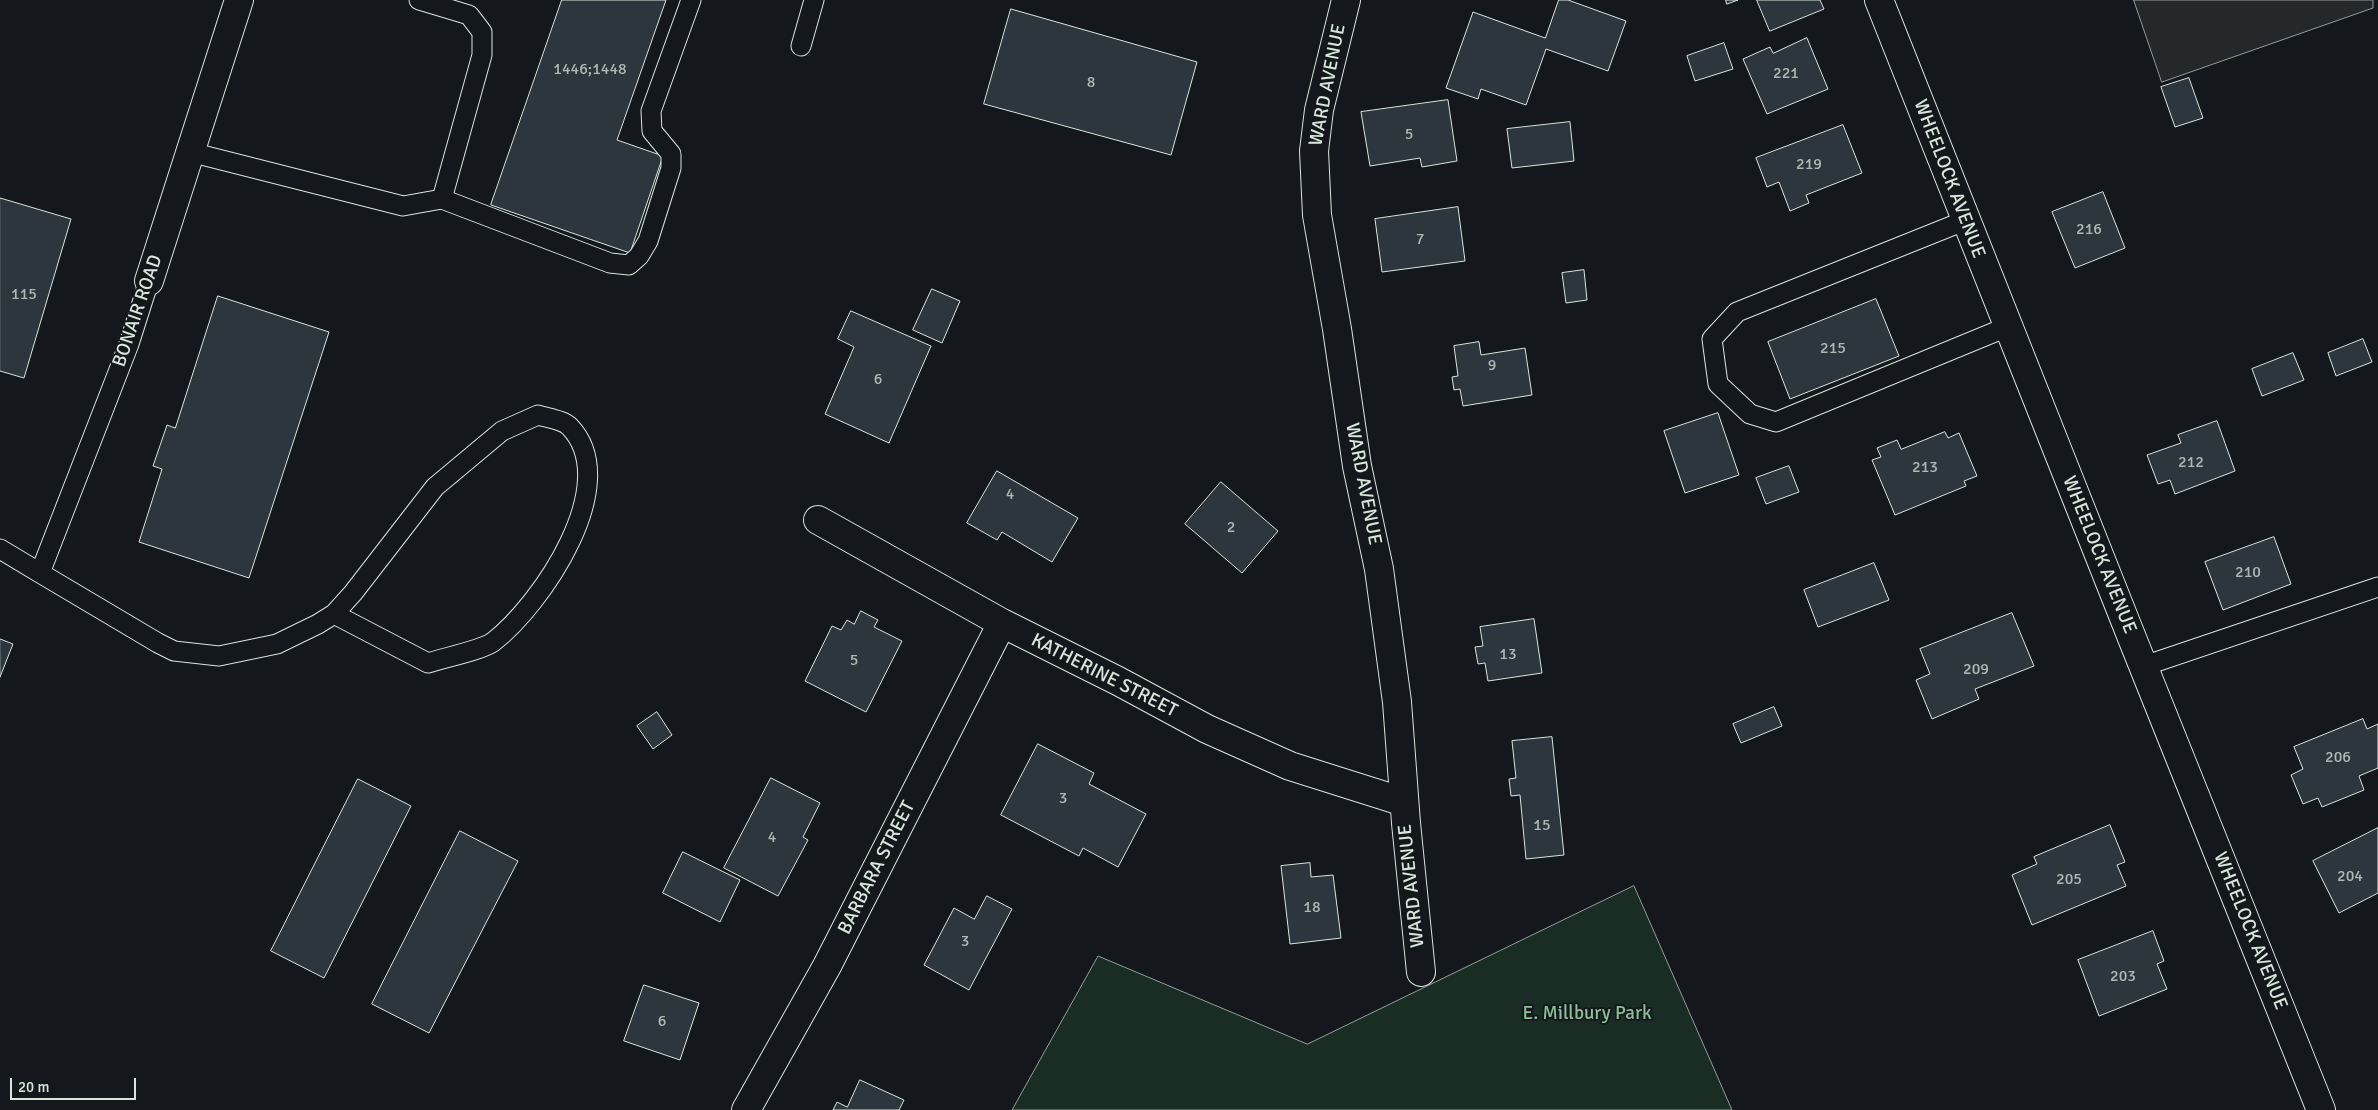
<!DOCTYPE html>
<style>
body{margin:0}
#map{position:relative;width:2378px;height:1110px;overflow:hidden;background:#14181c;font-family:Signika,sans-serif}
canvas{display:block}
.scale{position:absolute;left:10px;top:1078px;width:126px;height:22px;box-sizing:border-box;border:2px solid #d8e6dc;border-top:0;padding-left:6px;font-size:15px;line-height:18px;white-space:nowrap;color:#d8e6dc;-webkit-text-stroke:4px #14181c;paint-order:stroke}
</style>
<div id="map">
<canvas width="2378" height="1110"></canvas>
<div class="scale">20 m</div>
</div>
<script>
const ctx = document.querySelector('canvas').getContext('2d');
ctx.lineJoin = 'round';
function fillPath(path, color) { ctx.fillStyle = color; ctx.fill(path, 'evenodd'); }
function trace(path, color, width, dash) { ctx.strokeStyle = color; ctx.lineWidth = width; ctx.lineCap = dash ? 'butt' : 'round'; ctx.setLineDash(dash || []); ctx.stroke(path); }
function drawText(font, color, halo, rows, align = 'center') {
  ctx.font = font + ' Signika,sans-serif'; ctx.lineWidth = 4; ctx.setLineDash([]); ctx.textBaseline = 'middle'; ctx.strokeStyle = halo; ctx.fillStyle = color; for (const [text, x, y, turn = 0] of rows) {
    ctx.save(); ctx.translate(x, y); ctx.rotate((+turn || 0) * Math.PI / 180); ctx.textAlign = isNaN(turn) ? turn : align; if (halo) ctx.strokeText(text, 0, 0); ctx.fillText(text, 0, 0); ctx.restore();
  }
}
const green = new Path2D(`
 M1634,886L1732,1110H1012L1098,956L1307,1044Z`);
const parking = new Path2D(`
 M2134,0H2373V8L2162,82Z`);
const building = new Path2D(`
 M562,0H666L617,140L663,156L630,253L491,205Z
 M1559,0H1568L1626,21L1608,71L1546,49L1526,105L1481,89L1478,99L1446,88L1473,12L1545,38Z
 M1726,0H1738L1727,4Z
 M1757,0H1820L1824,9L1770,31Z
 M1011,9L1197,62L1171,155L984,104Z
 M1807,38L1828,89L1767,114L1743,59L1770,47L1773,53Z
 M1724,43L1733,69L1695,81L1687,56Z
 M2189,78L2203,118L2175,127L2161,87Z
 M1448,100L1457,161L1422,167L1420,158L1370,166L1361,112Z
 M1570,122L1574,161L1512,168L1507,129Z
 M1843,125L1862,173L1806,195L1809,203L1790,211L1779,182L1767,187L1756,158Z
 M2103,192L2125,248L2075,268L2052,212Z
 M0,198L71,219L24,378L0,371Z
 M1458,207L1465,261L1382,272L1375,219Z
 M1584,270L1587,300L1566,303L1562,273Z
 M932,289L960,301L942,343L913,330Z
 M218,296L329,332L249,578L139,542L162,469L153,466L167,425L175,428Z
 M1876,299L1899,356L1790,399L1768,342Z
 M851,311L931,346L889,443L825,414L854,347L838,339Z
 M2363,339L2372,362L2336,376L2328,353Z
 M1479,342L1481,355L1525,348L1532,395L1463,406L1460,389L1454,390L1452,377L1458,376L1454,346Z
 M2293,353L2304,380L2262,396L2252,369Z
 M1718,413L1739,475L1685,493L1664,431Z
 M2217,421L2235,471L2175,494L2170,480L2158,484L2147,455L2181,443L2178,435Z
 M1945,432L1948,438L1959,433L1977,476L1964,481L1966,486L1895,515L1872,460L1881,457L1877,448L1897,440L1901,449Z
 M1789,466L1799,492L1766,504L1756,478Z
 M997,471L1078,518L1052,562L1002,532L997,540L967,523Z
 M1221,482L1278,531L1242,573L1185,524Z
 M2274,537L2291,584L2223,610L2205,562Z
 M1874,563L1889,600L1818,627L1804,590Z
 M861,611L878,620L874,627L902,641L866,712L805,681L832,626L841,630L847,620L854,624Z
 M2012,613L2034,666L1975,689L1979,699L1932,719L1916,680L1930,674L1920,649Z
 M1534,619L1542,673L1488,681L1485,663L1478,664L1475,647L1483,646L1480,627Z
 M0,639L13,644L0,677Z
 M1774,707L1782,726L1741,743L1733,724Z
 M657,712L672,735L653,749L637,726Z
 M2363,719L2367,729L2378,724V768L2359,776L2364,790L2322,807L2318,798L2303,804L2291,775L2303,769L2294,747Z
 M1552,737L1564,855L1526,859L1520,795L1511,796L1509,779L1516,778L1512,741Z
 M1038,744L1094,773L1089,784L1146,814L1118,867L1083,848L1079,856L1001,815Z
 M771,778L820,803L803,837L808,840L778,896L724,868Z
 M358,779L411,806L324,978L271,951Z
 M2110,825L2125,862L2117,865L2126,886L2032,925L2012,875L2037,864L2034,857Z
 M2378,828V893L2339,913L2313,861Z
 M460,831L518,861L429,1033L372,1004Z
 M683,852L740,880L720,922L663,893Z
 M1310,863L1311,877L1333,875L1341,938L1290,944L1281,866Z
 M987,896L1012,909L969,990L924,965L954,908L974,919Z
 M2153,931L2164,961L2157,964L2167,989L2099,1016L2078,960Z
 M644,985L699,1003L680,1060L624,1041Z
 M860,1080L904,1100L899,1110H833L837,1102L847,1107Z`);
const lane = new Path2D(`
 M419,0L469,15L482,32V55L442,199
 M801,46L814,0
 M190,152L403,206L442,199L610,263L629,265L639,256L648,241L671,168V154L652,131L651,111L691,0
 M1964,221L1737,312L1712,339L1718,384L1750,414L1776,422L2007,327
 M0,549L40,573L129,344L149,281
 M40,573L158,643L174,651L219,656L277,644L318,624L334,614L353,593L435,487L502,431L538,415C547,418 564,420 570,427C624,484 541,605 493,642C482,650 443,658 428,663L334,614
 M2144,666L2378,587`);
const street = new Path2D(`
 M1346,0L1319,110L1314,151L1317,215L1337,329L1357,466L1379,569L1397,702L1406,823L1421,972
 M149,281L239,0
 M818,520L1002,623L1118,681L1207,729L1290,766L1404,802
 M746,1110L827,966L1002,623`);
const secondary = new Path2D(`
 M1879,0C2023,371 2174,740 2321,1110`);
const numberNames = [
 ["1446;1448",590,70],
 ["221",1786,74],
 ["8",1091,83],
 ["5",1409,135],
 ["219",1809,165],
 ["216",2089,230],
 ["7",1420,240],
 ["115",24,295],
 ["215",1833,349],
 ["9",1492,366],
 ["6",878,380],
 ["212",2191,463],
 ["213",1925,468],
 ["4",1010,495],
 ["2",1231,528],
 ["210",2248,573],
 ["13",1508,655],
 ["5",854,661],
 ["209",1976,670],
 ["206",2338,758],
 ["3",1063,799],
 ["15",1542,826],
 ["4",772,838],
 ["204",2350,877],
 ["205",2069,880],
 ["18",1312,908],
 ["3",965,942],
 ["203",2123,977],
 ["6",662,1022]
];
const streetNames = [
 ["WARD AVENUE",1328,85,-79],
 ["WHEELOCK AVENUE",1949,179,69],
 ["BONAIR ROAD",138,311,-71],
 ["WARD AVENUE",1363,484,79],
 ["WHEELOCK AVENUE",2099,555,68],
 ["KATHERINE STREET",1104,676,27],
 ["BARBARA STREET",877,868,-63],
 ["WARD AVENUE",1412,886,-96],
 ["WHEELOCK AVENUE",2250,931,68]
];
const parkNames = [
 ["E. Millbury Park",1587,1014]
];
fillPath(green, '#1a2d24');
trace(green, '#939e99', 1);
fillPath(parking, '#24282b');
trace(parking, '#939e99', 1);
fillPath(building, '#2c363c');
trace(building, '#d8e6dc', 1);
trace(lane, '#d8e6dc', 21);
trace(street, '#d8e6dc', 30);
trace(secondary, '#d8e6dc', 30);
trace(lane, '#14181c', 19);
trace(street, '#14181c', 28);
trace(secondary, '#14181c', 28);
drawText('16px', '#adbab4', null, numberNames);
drawText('19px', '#d8e6dc', '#14181c', streetNames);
drawText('19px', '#8ac095', '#14181c', parkNames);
</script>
